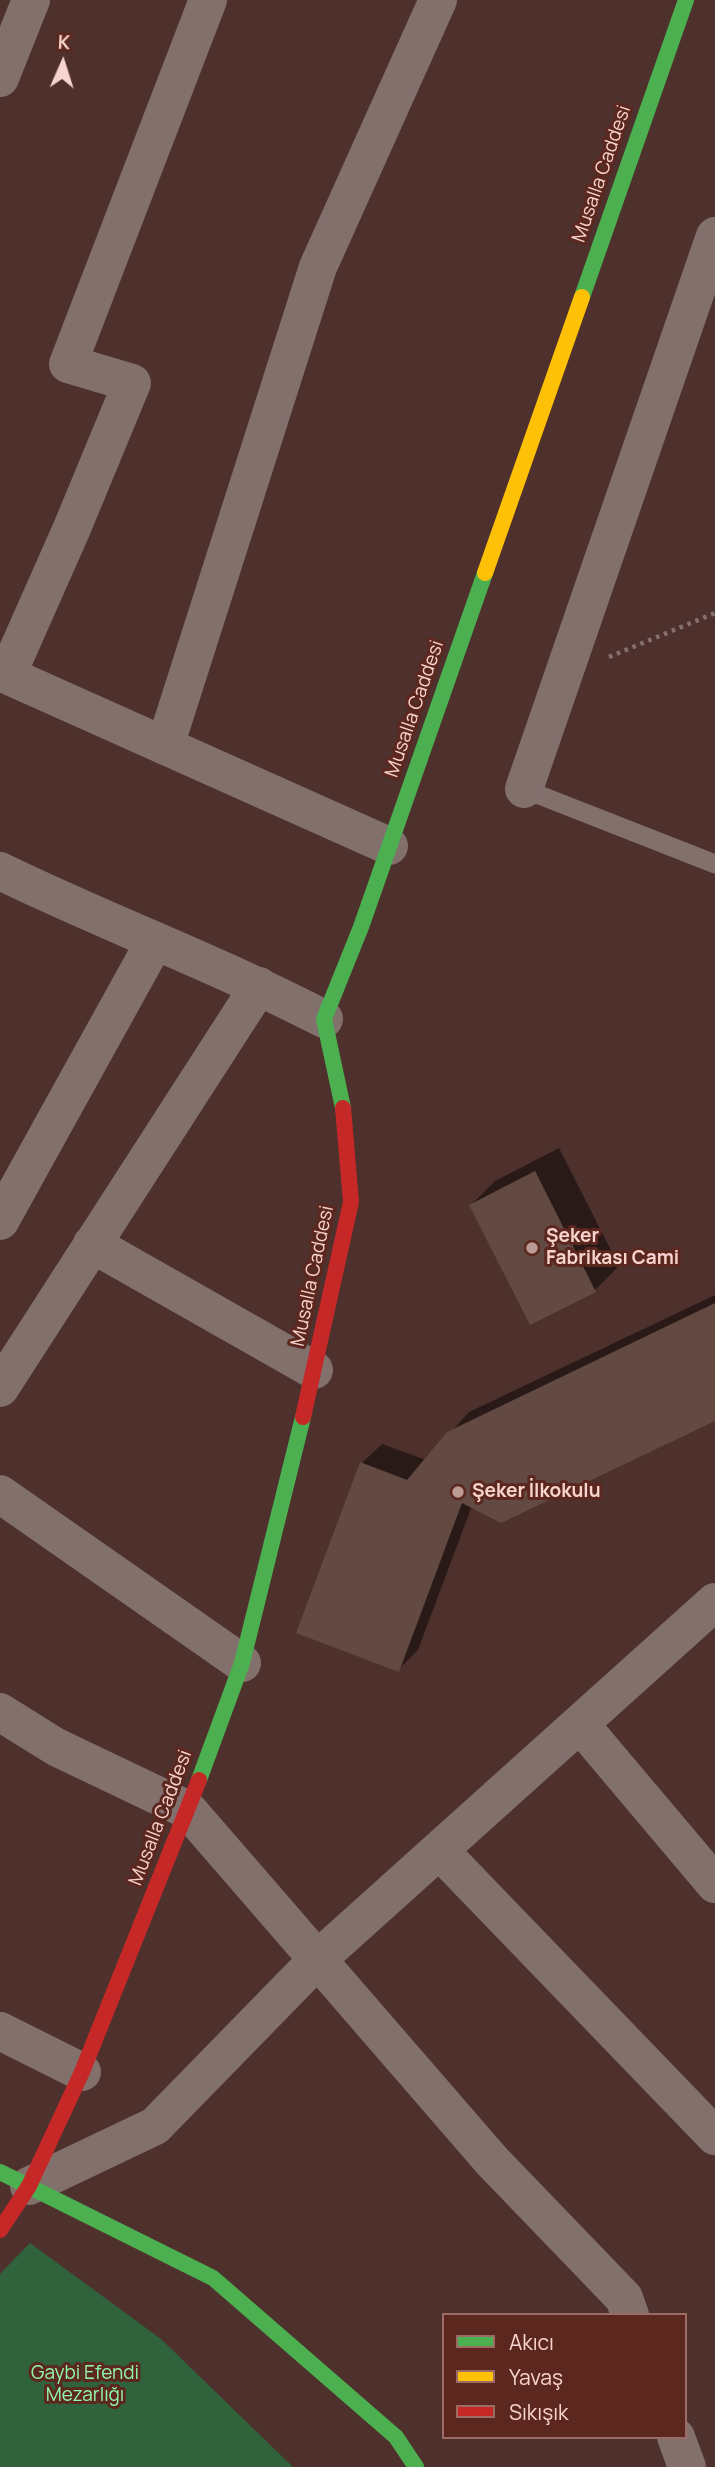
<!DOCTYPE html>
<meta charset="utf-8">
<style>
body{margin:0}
#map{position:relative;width:715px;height:2467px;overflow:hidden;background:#4e312c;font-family:Manrope,sans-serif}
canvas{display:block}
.legend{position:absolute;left:442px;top:2313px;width:245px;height:126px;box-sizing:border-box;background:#5c271e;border:2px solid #9a6c64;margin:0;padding:9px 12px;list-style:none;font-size:21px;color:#f7d4cd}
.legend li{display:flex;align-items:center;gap:14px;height:35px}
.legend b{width:35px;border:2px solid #9a6c64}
.north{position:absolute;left:28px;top:28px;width:70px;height:70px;-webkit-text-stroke:5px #5c271e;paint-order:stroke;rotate:3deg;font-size:19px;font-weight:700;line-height:28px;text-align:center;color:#f7d4cd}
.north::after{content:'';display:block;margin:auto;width:24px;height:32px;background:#f7d4cd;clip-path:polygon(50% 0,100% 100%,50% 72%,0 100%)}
</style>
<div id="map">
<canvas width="715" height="2467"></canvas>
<ul class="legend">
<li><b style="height:9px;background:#4caf50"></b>Akıcı</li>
<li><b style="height:9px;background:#ffc107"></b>Yavaş</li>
<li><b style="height:9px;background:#c62828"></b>Sıkışık</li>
</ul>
<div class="north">K</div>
</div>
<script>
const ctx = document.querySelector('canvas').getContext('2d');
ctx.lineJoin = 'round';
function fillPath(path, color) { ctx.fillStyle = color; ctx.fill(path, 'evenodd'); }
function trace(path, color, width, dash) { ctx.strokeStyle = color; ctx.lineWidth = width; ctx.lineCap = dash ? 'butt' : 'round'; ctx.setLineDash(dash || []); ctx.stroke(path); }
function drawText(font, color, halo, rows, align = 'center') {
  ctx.font = font + ' Manrope,sans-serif'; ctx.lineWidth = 6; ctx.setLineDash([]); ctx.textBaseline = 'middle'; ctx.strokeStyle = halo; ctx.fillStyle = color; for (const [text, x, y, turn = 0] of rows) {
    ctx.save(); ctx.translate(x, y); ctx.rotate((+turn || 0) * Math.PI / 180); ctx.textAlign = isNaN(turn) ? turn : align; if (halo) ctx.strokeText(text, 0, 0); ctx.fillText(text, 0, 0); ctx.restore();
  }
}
const green = new Path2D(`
 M30,2243L161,2339L293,2467H0V2274Z`);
const shadow = new Path2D(`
 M559,1148L619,1266L595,1290L471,1205L495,1181Z
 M715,1295V1419L472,1506L418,1650L398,1670L362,1463L382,1444L426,1460L469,1412Z`);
const building = new Path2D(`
 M535,1171L596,1292L530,1325L469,1205Z
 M715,1303V1421L501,1523L462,1503L399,1672L296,1633L360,1462L407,1480L447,1432Z`);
const path = new Path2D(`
 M609,657L715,613`);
const lane = new Path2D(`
 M524,789L715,864`);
const street = new Path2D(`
 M0,78L31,0
 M0,672L389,846
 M7,675L72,528L132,383L68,364L208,0
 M165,746L318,267L438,0
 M524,789L715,236
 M0,871C107,923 218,964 324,1019
 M0,1221L155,941
 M92,1244L314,1370
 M0,1388L259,986
 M0,1494L242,1663
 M0,1712L56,1747L188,1810L492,2161L624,2298L630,2315
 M580,1724L715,1884
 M439,1850L715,2136
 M0,2031L82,2072
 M29,2186L155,2126L318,1959L715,1602
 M676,2437L687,2467`);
const fast = new Path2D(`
 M582,297L686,0
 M343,1108L324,1019L361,927L485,573
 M199,1780L242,1663L303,1417
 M0,2172L213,2278L396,2437L416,2467`);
const slow = new Path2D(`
 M485,573L582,297`);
const jam = new Path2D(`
 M303,1417L351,1202L343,1108
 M0,2230L29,2186L82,2072L199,1780`);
const markers = [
 [532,1248,7,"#bc9b95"],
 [458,1492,7,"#bc9b95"]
];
const streetNames = [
 ["Musalla Caddesi",602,174,-71],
 ["Musalla Caddesi",415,709,-71],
 ["Musalla Caddesi",313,1276,-78],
 ["Musalla Caddesi",161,1818,-69]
];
const poiNames = [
 ["Şeker",546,1237],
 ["Fabrikası Cami",546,1259],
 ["Şeker İlkokulu",472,1492]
];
const parkNames = [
 ["Gaybi Efendi",85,2374],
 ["Mezarlığı",85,2396]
];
fillPath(green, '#30633c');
fillPath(shadow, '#0007');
fillPath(building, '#624941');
trace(path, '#85726f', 4.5, [3.5, 5]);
trace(lane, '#82706d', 19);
trace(street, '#82706d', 38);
trace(fast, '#4caf50', 16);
trace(slow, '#ffc107', 16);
trace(jam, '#c62828', 16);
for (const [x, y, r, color] of markers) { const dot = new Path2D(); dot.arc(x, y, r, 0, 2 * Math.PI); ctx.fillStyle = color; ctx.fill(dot); trace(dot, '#5c271e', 2.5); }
drawText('19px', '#f7d4cd', '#5c271e', streetNames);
drawText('bold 19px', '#f7d4cd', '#5c271e', poiNames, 'left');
drawText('19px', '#90f6a9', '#5c271e', parkNames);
</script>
